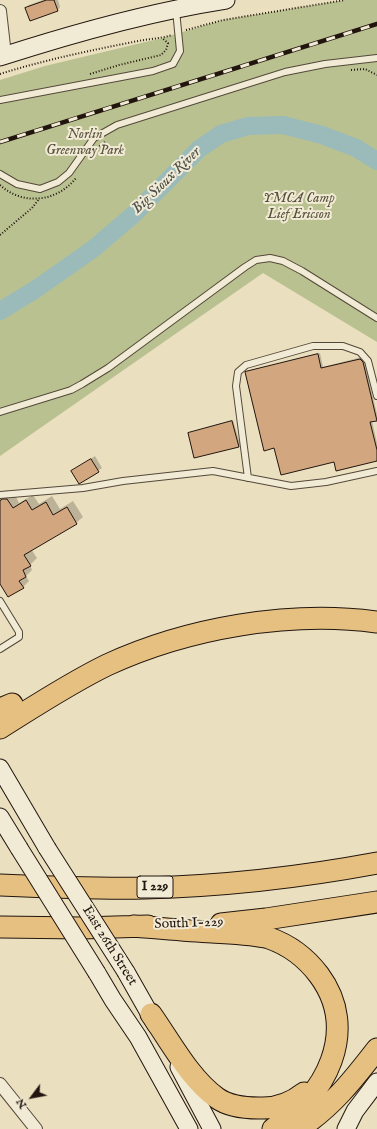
<!DOCTYPE html>
<style>
body{margin:0}
#map{position:relative;width:377px;height:1129px;overflow:hidden;background:#eadfbf;font-family:"IM FELL English",serif}
canvas{display:block}
.north{position:absolute;left:12px;top:1077px;width:40px;height:40px;-webkit-text-stroke:3px #f1ead5;paint-order:stroke;rotate:238deg;font-size:11px;font-weight:700;line-height:16px;text-align:center;color:#22150e}
.north::after{content:'';display:block;margin:auto;width:14px;height:18px;background:#22150e;clip-path:polygon(50% 0,100% 100%,50% 72%,0 100%)}
</style>
<div id="map">
<canvas width="377" height="1129"></canvas>
<div class="north">N</div>
</div>
<script>
const ctx = document.querySelector('canvas').getContext('2d');
ctx.lineJoin = 'round';
function fillPath(path, color) { ctx.fillStyle = color; ctx.fill(path, 'evenodd'); }
function trace(path, color, width, dash) { ctx.strokeStyle = color; ctx.lineWidth = width; ctx.lineCap = dash ? 'butt' : 'round'; ctx.setLineDash(dash || []); ctx.stroke(path); }
function drawText(font, color, halo, rows, align = 'center') {
  ctx.font = font + ' "IM FELL English",serif'; ctx.lineWidth = 4; ctx.setLineDash([]); ctx.textBaseline = 'middle'; ctx.strokeStyle = halo; ctx.fillStyle = color; for (const [text, x, y, turn = 0] of rows) {
    ctx.save(); ctx.translate(x, y); ctx.rotate((+turn || 0) * Math.PI / 180); ctx.textAlign = isNaN(turn) ? turn : align; if (halo) ctx.strokeText(text, 0, 0); ctx.fillText(text, 0, 0); ctx.restore();
  }
}
const green = new Path2D(`
 M345,0H377V342L263,273L0,456V80L45,66L162,38L223,20Z`);
const shadow = new Path2D(`
 M43,0H58L60,7L57,11L26,8L29,5Z
 M320,353L323,367L362,357L364,360L377,414V419L372,421L377,443V460L335,461L275,447L246,372L248,371Z
 M233,420L240,444L239,446L195,457L189,433L190,432Z
 M95,456L102,468L80,482L73,471Z
 M11,493H14L19,503L33,495L39,504L52,496L60,509L73,501L83,517L76,523L31,549L37,558L30,565L32,570L26,576L29,581L23,587L0,582V499Z`);
const river = new Path2D(`
 M0,311L36,289L93,249L133,215L199,149L221,134L248,126L283,125L322,135L356,148L377,161`);
const building = new Path2D(`
 M47,0H54L58,11L30,21L25,8Z
 M318,354L321,368L360,359L363,362L377,421L370,422L377,450V461L336,471L334,462L281,475L274,448L264,451L245,372Z
 M232,421L239,447L194,458L188,433Z
 M91,459L99,472L79,484L71,471Z
 M3,499H7L13,508L26,500L32,510L46,502L53,515L67,507L77,524L24,555L31,566L23,570L26,577L19,581L24,588L8,597L0,584V501Z`);
const path = new Path2D(`
 M186,30L223,20L345,0
 M351,70L365,69L377,75
 M0,74C44,60 88,51 133,42C146,39 159,39 172,35
 M90,74L119,65L161,55L166,50L168,43L162,38
 M97,148L105,142
 M0,185C23,206 57,202 76,178
 M0,235L32,208L39,199`);
const lane = new Path2D(`
 M0,100L153,71L173,64L180,51L176,10
 M0,174L17,184L40,189L58,182L69,173L94,138L117,125L285,72L325,64L377,58
 M0,412L71,390L82,384L108,368L245,267L256,260L270,258L283,261L302,271L377,318
 M248,478L236,386L238,372L246,365L313,346H343L360,352L368,361L377,396
 M0,495L83,488L123,481L213,471L291,486L326,482L377,471
 M0,601L19,632V637L0,649`);
const street = new Path2D(`
 M0,11L5,55
 M0,1084L36,1129`);
const secondary = new Path2D(`
 M0,57C74,33 149,12 226,0
 M0,768L47,848
 M0,817L19,848
 M126,972L156,1025
 M97,973L113,1000L138,1037L189,1129
 M179,1067L212,1129
 M346,1129L355,1111L377,1082`);
const highway = new Path2D(`
 M0,709L12,704
 M0,728C35,706 70,683 107,665C187,628 290,610 377,622
 M0,885C48,887 97,889 145,888C221,886 302,877 377,863
 M221,924L266,919L377,902
 M133,926C160,928 186,931 212,932C227,933 255,934 269,938C289,945 307,959 319,975C360,1030 326,1097 273,1129
 M0,927L82,928L148,926
 M151,1014C170,1041 190,1079 217,1098C228,1106 246,1108 259,1108C276,1109 290,1104 304,1093
 M298,1129C331,1108 353,1080 377,1049`);
const rail = new Path2D(`
 M0,142L377,24`);
const secondaryBridge = new Path2D(`
 M19,848L97,973
 M47,848L126,972`);
const shields = [
 [155,887,36]
];
const shieldNames = [
 ["I 229",155,887]
];
const parkNames = [
 ["Norlin",85,135],
 ["Greenway Park",85,151],
 ["YMCA Camp",299,199],
 ["Lief Ericson",299,215]
];
const streetNames = [
 ["South I-229",189,924,-2],
 ["East 26th Street",109,946,58]
];
const waterNames = [
 ["Big Sioux River",167,181,-44]
];
fillPath(green, '#bac190');
fillPath(shadow, '#0003');
trace(river, '#9abbba', 18);
fillPath(building, '#d2a67f');
trace(building, '#22150e', 1);
trace(lane, '#54483a', 8);
trace(street, '#54483a', 14);
trace(secondary, '#22150e', 19);
trace(highway, '#22150e', 23);
trace(path, '#22150e', 2, [1, 2]);
trace(lane, '#f1ead5', 6);
trace(street, '#f1ead5', 12);
trace(secondary, '#f1ead5', 17);
trace(highway, '#e5c080', 21);
trace(rail, '#22150e', 4.5);
trace(rail, '#f1ead5', 3, [9]);
trace(secondaryBridge, '#22150e', 19, []);
trace(secondaryBridge, '#f1ead5', 17);
for (const [x, y, w] of shields) { const box = new Path2D(); box.roundRect(x - w / 2, y - 11, w, 22, 3); ctx.fillStyle = '#f1ead5'; ctx.fill(box); trace(box, '#22150e', 1); }
drawText('bold 13px', '#22150e', null, shieldNames);
drawText('italic 14px', '#57513c', '#f1ead5', parkNames);
drawText('14px', '#22150e', '#f1ead5', streetNames);
drawText('italic 15px', '#4c4f4a', '#f1ead5', waterNames);
</script>
